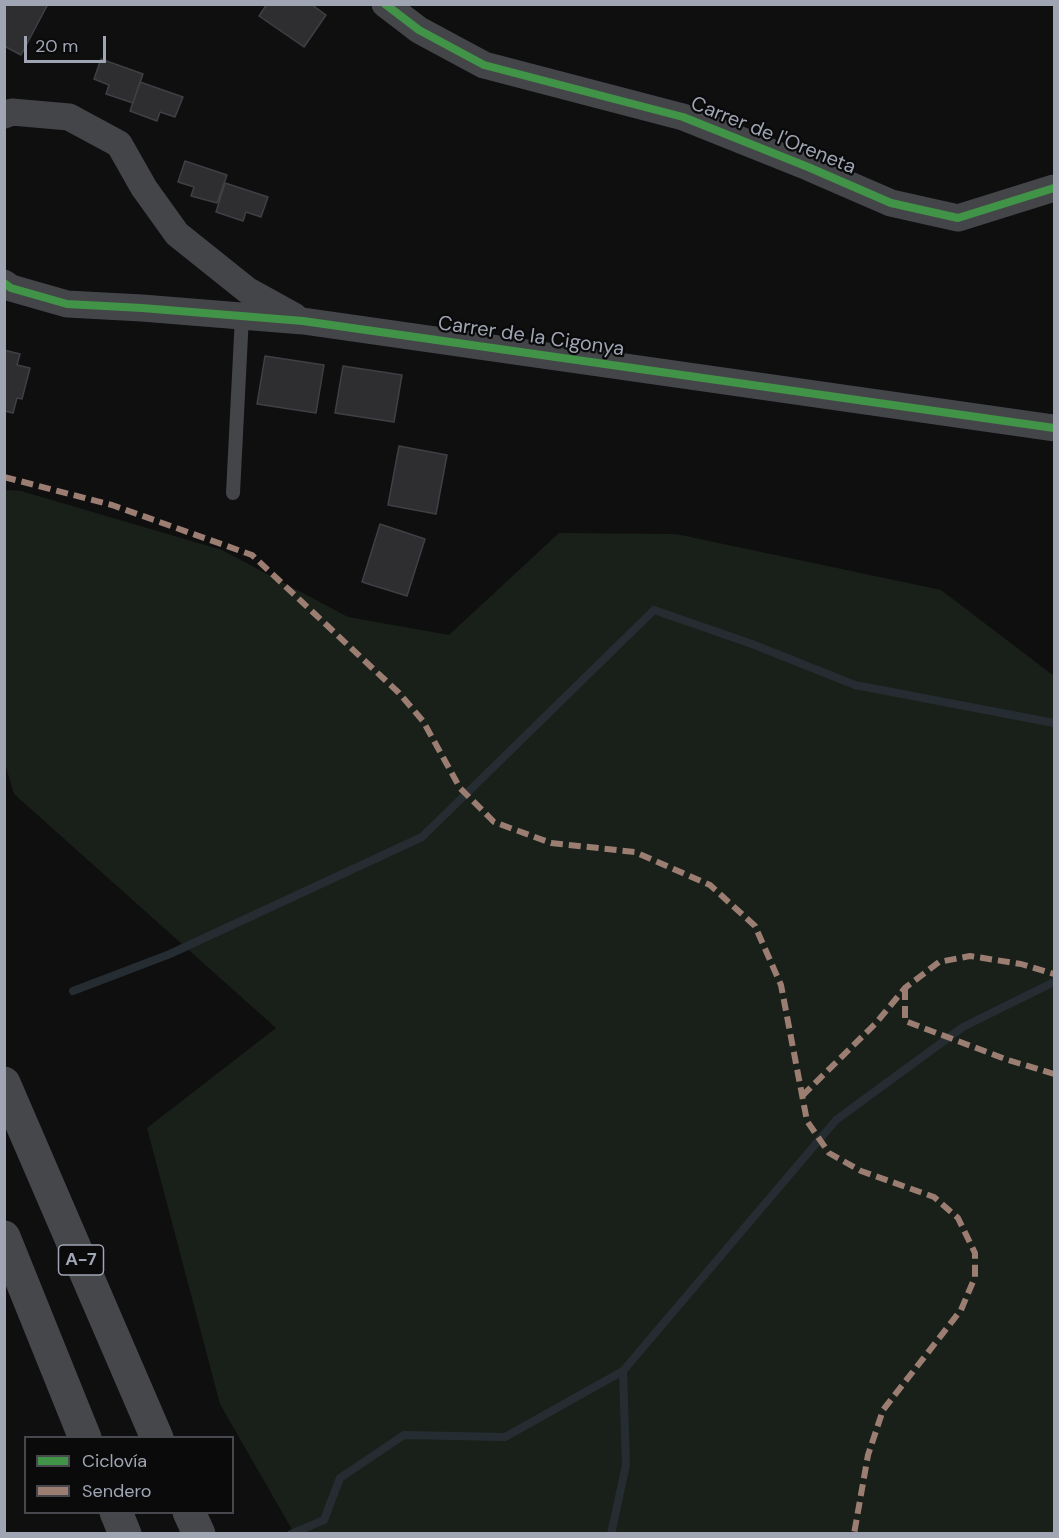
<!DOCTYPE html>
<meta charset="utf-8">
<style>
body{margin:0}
#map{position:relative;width:1059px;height:1538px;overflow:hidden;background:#0f0f10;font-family:"DM Sans",sans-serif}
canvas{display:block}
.frame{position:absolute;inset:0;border:6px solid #9fa5b3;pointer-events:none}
.legend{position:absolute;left:24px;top:1436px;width:210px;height:78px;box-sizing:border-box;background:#0a0a0b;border:2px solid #46484e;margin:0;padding:8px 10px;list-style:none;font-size:18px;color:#9fa5b3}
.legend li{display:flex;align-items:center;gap:12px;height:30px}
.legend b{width:30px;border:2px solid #46484e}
.scale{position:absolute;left:24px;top:36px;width:82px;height:27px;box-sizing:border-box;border:3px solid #9fa5b3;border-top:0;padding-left:8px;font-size:18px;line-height:21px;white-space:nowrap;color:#9fa5b3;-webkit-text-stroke:4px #0a0a0b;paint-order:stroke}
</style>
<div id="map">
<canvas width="1059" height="1538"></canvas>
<div class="frame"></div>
<ul class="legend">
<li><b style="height:8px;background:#419447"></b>Ciclovía</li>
<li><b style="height:8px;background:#9b7d72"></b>Sendero</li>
</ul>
<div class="scale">20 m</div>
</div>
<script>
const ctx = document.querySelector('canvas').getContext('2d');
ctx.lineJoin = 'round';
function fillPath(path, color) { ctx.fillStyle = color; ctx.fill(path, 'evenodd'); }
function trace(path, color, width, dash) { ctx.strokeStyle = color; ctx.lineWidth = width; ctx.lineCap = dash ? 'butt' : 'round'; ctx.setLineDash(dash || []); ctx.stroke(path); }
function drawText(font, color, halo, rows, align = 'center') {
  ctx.font = font + ' "DM Sans",sans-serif'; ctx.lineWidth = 4.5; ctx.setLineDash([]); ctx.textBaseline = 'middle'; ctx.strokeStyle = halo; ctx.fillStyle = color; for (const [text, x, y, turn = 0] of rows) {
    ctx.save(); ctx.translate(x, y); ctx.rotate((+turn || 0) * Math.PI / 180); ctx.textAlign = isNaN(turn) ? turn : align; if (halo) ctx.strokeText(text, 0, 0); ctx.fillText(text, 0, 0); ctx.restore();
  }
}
const green = new Path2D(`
 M5,490L21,491L222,550L348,617L449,635L559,533L676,534L941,590L1054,676V1533H294L220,1404L147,1128L276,1028L14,794L4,760Z`);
const stream = new Path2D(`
 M73,991L170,954L422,837L654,610L752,644L855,685L1054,723
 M291,1534L324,1520L340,1478L404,1435L505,1437L623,1371
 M611,1534L626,1465L623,1371L836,1120L963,1027L1054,982`);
const building = new Path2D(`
 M4,4H48L21,55L4,46Z
 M267,4H311L326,15L304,47L259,16Z
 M101,59L143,74L133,103L106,94L109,85L94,79Z
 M140,82L183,97L175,117L160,112L157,121L130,111Z
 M185,161L227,175L217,203L191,196L194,187L178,182Z
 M225,183L268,197L261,217L246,212L243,221L216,212Z
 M4,350L20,354L17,365L30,368L22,399L17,398L13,413L4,411Z
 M265,356L324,365L316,413L257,404Z
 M343,366L402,375L394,422L335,413Z
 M399,446L447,455L436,514L388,505Z
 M380,524L425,539L407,596L362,582Z`);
const lane = new Path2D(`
 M233,493L242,316`);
const street = new Path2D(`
 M385,4L419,30L484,65L683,117L808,167L891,203L958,218L1054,188
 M4,115L12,112L69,117L119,144L144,188L177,234L247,290L294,316
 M4,283L11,288L67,304L142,308L303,321L1054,428`);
const highway = new Path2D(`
 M4,1083L157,1438
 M4,1237L85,1438
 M116,1512L125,1534
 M189,1512L199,1534`);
const quiet = new Path2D(`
 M4,477L112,505L252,555L399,693L423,721L460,788L494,822L551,843L635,852L710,885L755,926L781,985L807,1121L829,1153L861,1171L934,1197L958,1218L975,1253V1277L961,1310L883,1410L868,1455L854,1534
 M905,988V1021L1008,1060L1054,1074
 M802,1096L876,1023L905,988L939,962L970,956L1021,964L1054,974`);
const cycleway = new Path2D(`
 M385,4L419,30L484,65L683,117L808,167L891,203L958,218L1054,188
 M4,283L11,288L67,304L142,308L303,321L1054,428`);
const shields = [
 [81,1260,45]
];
const shieldNames = [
 ["A-7",81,1260]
];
const streetNames = [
 ["Carrer de l'Oreneta",773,136,22],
 ["Carrer de la Cigonya",531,337,8]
];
fillPath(green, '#19201a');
trace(stream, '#252d33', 8);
fillPath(building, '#2e2e31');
trace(building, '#3e4044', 1.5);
trace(lane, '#444549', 14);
trace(street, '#444549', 27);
trace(highway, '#46474b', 33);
trace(quiet, '#9b7d72', 6, [12, 6]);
trace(cycleway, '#419447', 8);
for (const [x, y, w] of shields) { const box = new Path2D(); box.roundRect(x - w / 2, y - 15, w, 30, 4.5); ctx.fillStyle = '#0a0a0b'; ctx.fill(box); trace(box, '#9fa5b3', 1.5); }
drawText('bold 18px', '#9fa5b3', null, shieldNames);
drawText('20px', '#9fa5b3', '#0a0a0b', streetNames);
</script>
